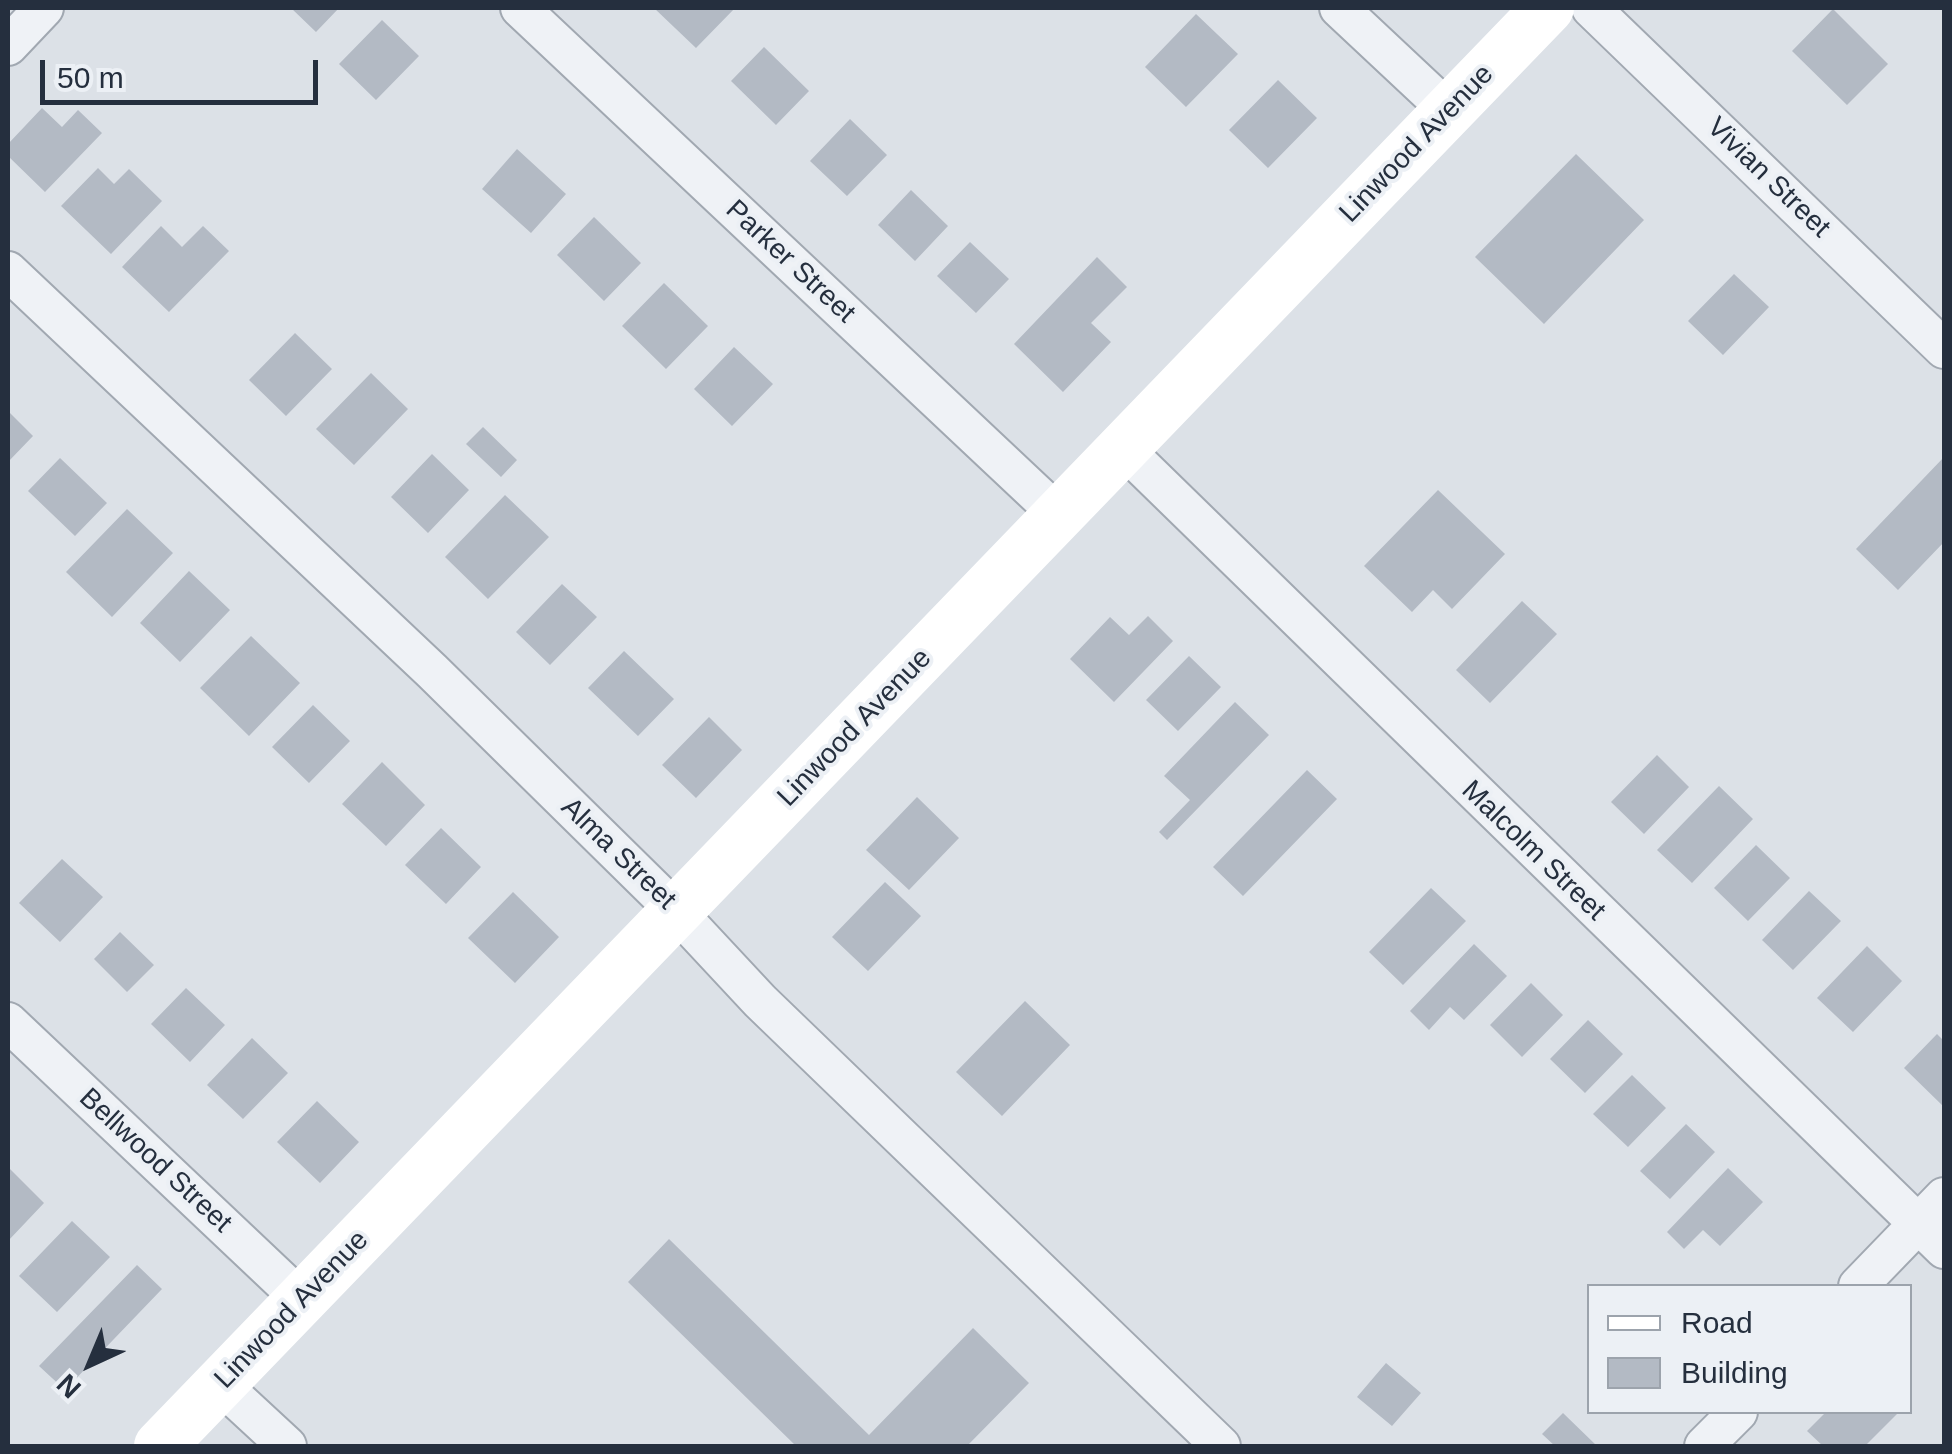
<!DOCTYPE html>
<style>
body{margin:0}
#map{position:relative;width:1952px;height:1454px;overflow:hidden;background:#dce1e7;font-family:Arial,sans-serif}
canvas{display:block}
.frame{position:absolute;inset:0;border:10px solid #252f3e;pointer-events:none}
.legend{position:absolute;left:1587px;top:1284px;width:325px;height:130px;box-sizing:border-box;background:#ecf0f5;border:2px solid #9ca3ac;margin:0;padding:12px 18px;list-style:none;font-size:30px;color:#252f3e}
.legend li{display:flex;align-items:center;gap:20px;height:50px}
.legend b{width:50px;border:2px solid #9ca3ac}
.north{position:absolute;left:40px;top:1314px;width:100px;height:100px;-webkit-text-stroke:8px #ecf0f5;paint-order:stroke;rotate:224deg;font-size:28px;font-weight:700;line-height:40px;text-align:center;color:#252f3e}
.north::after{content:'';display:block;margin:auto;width:35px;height:45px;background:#252f3e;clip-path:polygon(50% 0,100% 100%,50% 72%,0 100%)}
.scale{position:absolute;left:40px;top:60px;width:278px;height:45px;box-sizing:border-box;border:5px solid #252f3e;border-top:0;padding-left:12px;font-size:30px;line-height:35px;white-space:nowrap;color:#252f3e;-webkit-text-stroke:8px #ecf0f5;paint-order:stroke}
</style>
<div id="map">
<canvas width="1952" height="1454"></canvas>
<div class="frame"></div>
<ul class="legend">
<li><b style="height:12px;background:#fff"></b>Road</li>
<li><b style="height:28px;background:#b3bac4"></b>Building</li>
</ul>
<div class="north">N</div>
<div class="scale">50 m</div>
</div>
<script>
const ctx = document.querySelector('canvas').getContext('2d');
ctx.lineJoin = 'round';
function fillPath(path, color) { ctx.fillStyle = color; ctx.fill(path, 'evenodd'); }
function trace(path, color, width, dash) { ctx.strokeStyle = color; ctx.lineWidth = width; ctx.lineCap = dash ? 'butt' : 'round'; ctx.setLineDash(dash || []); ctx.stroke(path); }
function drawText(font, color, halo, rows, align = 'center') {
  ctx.font = font + ' Arial,sans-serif'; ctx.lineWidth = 8; ctx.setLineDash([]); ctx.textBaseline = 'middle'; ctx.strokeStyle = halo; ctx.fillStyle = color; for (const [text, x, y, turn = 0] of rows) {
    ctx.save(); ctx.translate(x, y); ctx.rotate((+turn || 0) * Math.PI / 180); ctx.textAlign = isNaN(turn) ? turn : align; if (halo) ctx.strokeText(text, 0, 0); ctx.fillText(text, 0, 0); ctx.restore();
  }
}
const building = new Path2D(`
 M291,8H339L316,32Z
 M654,8H735L696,48Z
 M1833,9L1888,64L1847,105L1792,51Z
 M1196,14L1238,54L1186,107L1145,67Z
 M382,20L419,56L376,100L339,64Z
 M764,47L809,91L776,125L731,81Z
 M1278,80L1317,118L1268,168L1229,130Z
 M42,108L62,127L78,110L102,133L45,192L8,156V144Z
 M850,119L887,155L847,196L810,161Z
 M517,149L566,194L531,233L482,189Z
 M1576,154L1644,220L1544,324L1475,257Z
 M98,168L114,184L129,169L162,201L111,254L61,206Z
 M911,190L948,226L915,261L878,225Z
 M594,217L641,263L604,301L557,255Z
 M161,226L182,247L203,226L229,251L169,312L122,267Z
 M970,242L1009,279L976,313L937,276Z
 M1097,257L1127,287L1091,323L1111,342L1063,392L1014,344Z
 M1734,274L1769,307L1723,355L1688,321Z
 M664,283L708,326L666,369L622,326Z
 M295,333L332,369L286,416L249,380Z
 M734,347L773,384L732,426L694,389Z
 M371,373L408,409L354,465L316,429Z
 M8,411L33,436L8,462Z
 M483,427L517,460L501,477L466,444Z
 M432,454L469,490L428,533L391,497Z
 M1944,457V542L1898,590L1856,549Z
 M60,458L107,503L75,536L28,491Z
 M1438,490L1505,554L1452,609L1433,590L1412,612L1364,566Z
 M505,495L549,537L488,599L445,557Z
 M127,509L173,553L112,617L66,572Z
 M189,571L230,610L180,662L140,623Z
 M562,584L597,617L550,665L516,632Z
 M1522,601L1557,634L1490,703L1456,670Z
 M1148,616L1173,641L1114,702L1070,659L1110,617L1129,635Z
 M251,636L300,683L249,736L200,688Z
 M624,651L674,699L638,736L588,688Z
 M1189,656L1221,687L1178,731L1146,700Z
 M1235,702L1269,735L1167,840L1159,832L1190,800L1164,776Z
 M313,705L350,741L309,783L272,747Z
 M709,717L742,750L696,798L662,765Z
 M1657,755L1689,787L1644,834L1611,802Z
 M382,762L425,805L386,846L342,804Z
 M1307,770L1337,799L1243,896L1213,867Z
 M1719,786L1753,819L1692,883L1657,850Z
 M917,797L959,838L909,890L866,850Z
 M441,828L481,867L446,904L405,865Z
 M1756,845L1790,878L1748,921L1714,888Z
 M62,859L103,897L60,942L19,903Z
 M885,882L921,916L868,971L832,937Z
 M1431,888L1466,921L1403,985L1369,952Z
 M1809,891L1841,921L1793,970L1762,940Z
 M513,892L559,937L515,983L468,938Z
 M120,932L154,965L127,992L94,959Z
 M1474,944L1507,976L1464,1020L1450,1007L1429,1030L1410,1011Z
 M1867,946L1902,981L1853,1032L1817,998Z
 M1531,983L1563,1015L1522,1057L1490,1025Z
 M186,988L225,1025L190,1062L151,1024Z
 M1025,1001L1070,1045L1002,1116L956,1072Z
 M1588,1020L1623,1054L1585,1093L1550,1059Z
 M1937,1034L1944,1041V1107L1904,1068Z
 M252,1038L288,1073L243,1119L207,1085Z
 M1632,1075L1666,1108L1628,1147L1593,1114Z
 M317,1101L359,1142L320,1183L277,1142Z
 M1686,1124L1715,1152L1670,1199L1640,1171Z
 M8,1167L44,1203L8,1241Z
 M1728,1168L1763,1202L1720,1246L1703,1230L1684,1249L1667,1232Z
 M72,1221L110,1257L57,1312L19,1276Z
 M669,1239L869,1435L973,1328L1029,1383L967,1446H796L628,1282Z
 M137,1265L162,1289L65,1390L39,1366Z
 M1386,1363L1421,1393L1392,1426L1357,1397Z
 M1826,1412H1899L1865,1446H1823L1807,1431Z
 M1563,1413L1597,1446H1555L1542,1434Z`);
const street = new Path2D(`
 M520,8L1060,516
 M1339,8L1449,111
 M1591,8L1944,349
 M8,46L44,8
 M8,271L432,671L677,912L760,1001L1221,1446
 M1125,450L1944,1249
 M8,1022L302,1300
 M1858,1286L1944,1197
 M220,1384L287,1446
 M1704,1446L1738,1412`);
const secondary = new Path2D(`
 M160,1446L1548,8`);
const streetNames = [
 ["Linwood Avenue",1417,144,-46],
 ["Vivian Street",1768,178,44],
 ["Parker Street",790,262,43],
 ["Linwood Avenue",855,728,-46],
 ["Malcolm Street",1533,851,44],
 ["Alma Street",618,854,44],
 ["Bellwood Street",155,1161,43],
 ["Linwood Avenue",292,1310,-46]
];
fillPath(building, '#b3bac4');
trace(street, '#a1a8b1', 42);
trace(street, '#eff2f6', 38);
trace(secondary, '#fff', 52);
drawText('28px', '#252f3e', '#ecf0f5', streetNames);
</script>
